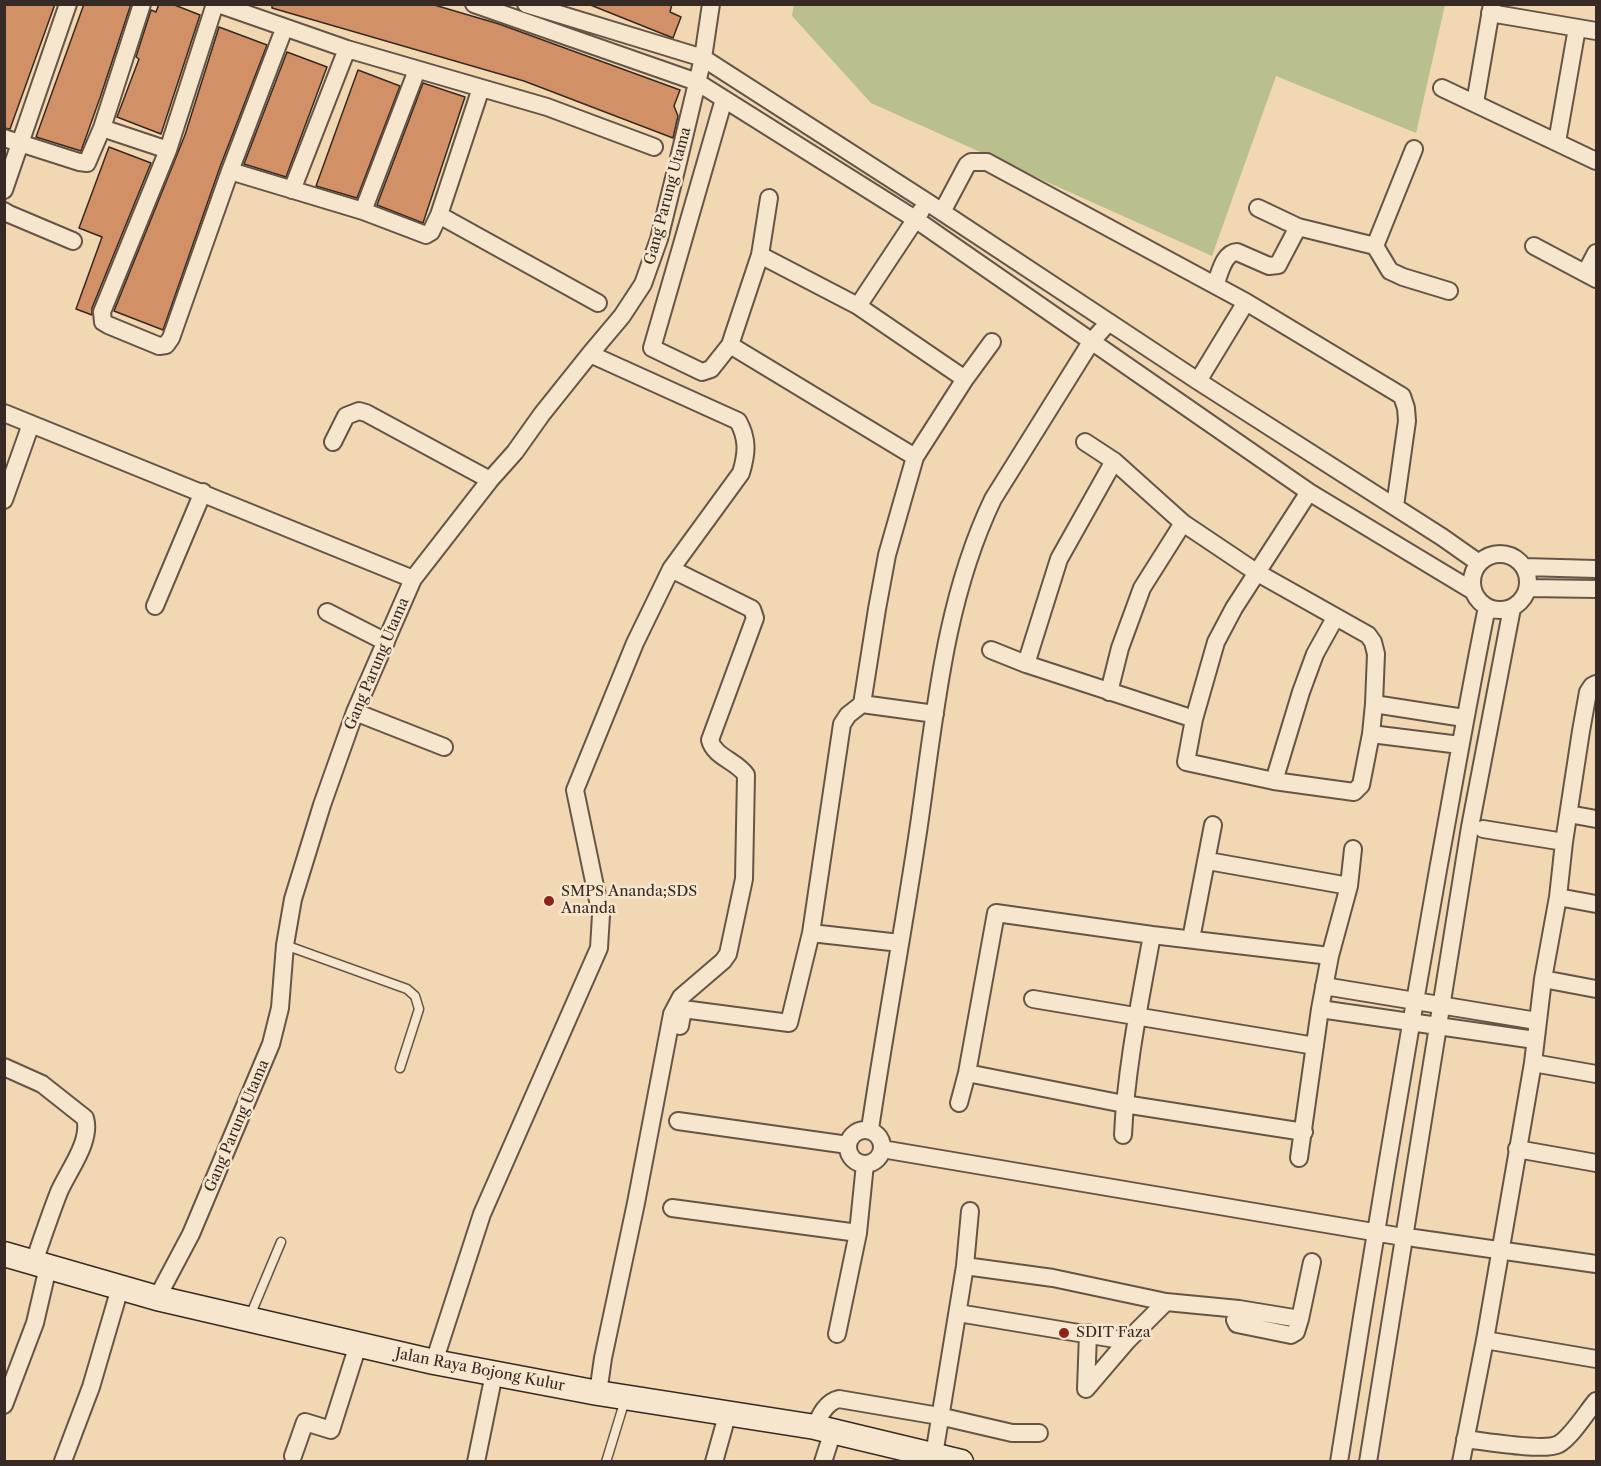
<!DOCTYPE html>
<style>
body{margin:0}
#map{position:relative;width:1601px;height:1466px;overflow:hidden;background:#f1d8b2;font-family:"Libre Caslon Text",serif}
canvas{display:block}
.frame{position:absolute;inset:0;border:6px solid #372923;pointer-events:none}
</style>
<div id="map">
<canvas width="1601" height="1466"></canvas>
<div class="frame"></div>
</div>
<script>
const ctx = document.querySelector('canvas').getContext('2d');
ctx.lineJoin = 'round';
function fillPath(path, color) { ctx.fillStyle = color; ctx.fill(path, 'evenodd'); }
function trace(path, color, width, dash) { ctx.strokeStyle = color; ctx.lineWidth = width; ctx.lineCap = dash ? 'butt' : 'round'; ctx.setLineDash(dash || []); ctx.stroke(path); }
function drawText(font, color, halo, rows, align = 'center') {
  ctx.font = font + ' "Libre Caslon Text",serif'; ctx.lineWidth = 5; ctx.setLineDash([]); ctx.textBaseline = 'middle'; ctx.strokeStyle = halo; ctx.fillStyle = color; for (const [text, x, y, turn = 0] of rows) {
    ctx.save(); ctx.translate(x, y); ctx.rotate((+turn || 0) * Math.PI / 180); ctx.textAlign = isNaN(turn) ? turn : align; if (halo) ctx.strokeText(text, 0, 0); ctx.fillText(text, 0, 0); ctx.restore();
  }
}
const green = new Path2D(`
 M794,4L1445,5L1416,133L1276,76L1212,256L871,103L792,16Z`);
const building = new Path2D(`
 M4,4H55L10,129L4,128Z
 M84,4H131L101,95L81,151L36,137Z
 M159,4H172L200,15L161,134L117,117L139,59L136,57L151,10L156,12Z
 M272,4H431L499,24L680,90L674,106L678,116L673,138L524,81L272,8Z
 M588,4H672L670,12L681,17L673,38Z
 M219,27L267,45L220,167L163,330L114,311L185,135Z
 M287,52L327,67L286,177L244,164Z
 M358,70L400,86L357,198L316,186Z
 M423,83L465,97L423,223L377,205Z
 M109,147L151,163L92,308V315L76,309L102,237L79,228Z`);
const service = new Path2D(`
 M285,945L407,989L415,996L419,1009L400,1068
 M250,1316L281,1242
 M606,1462L625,1400`);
const minor = new Path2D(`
 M215,4L168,150L102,312L103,322L108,325L159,346L166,345L171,338L230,171L284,29
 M218,4L347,49L547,107L654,147
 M474,4L697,82L915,219L1309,492L1473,591
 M526,4L703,58L927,202L1198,381L1442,537L1479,563
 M1490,13L1596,31
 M1442,88L1596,161
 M724,99L652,348L702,372L711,369L730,345L760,255L769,198
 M1475,103L1492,4
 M102,128L168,150
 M4,138L79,162L87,163L102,128L142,4
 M1557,142L1577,28
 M230,171L363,211L426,235L431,232L439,215L481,88
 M4,190L68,4
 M292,190L347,49
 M1258,208L1298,227
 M4,211L9,214L73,241
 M363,211L417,70
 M942,212L967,165L971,162H987L1246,302L1402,396L1406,408L1407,421L1395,506
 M439,215L598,303
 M1375,246L1414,149
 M1534,246L1596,279
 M760,255L858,306L965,379
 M1586,272L1596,253
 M1215,285C1220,274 1223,253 1237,252L1269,266L1278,265L1298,227L1375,246L1390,271L1403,277L1449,291
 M858,306L921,211
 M730,345L915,457
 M1198,381L1246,302
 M4,413L413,579
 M333,442L346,416L359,411L366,413L490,480
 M1085,442L1114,461L1183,523L1256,572L1368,635L1373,642L1376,654L1374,704L1371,734L1361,785L1354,792L1274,781L1186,762L1194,719L1216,642L1234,608L1309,492
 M4,500L31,424
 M1472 582a28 28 0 1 1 56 0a28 28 0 1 1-56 0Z
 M1524,567L1596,569
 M1528,588L1596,589
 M155,606L203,492
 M327,612L386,642
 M991,650L1026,664L1194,719
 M1026,664L1059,559L1114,461
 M1109,692L1120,648L1142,588L1183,523
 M862,704L877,609L887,555L915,457L965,379L992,342
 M1374,704L1464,718
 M355,712L444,747
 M1371,734L1460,745
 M1274,781L1301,692L1315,654L1335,618
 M1569,814L1596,819
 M1483,829L1564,842
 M1208,861L1349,886
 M1558,897L1596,904
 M811,933L900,943
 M1191,939L1213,825
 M1543,979L1596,989
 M1324,986L1537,1021
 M1033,999L1315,1046
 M1320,1009L1535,1040
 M680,1026L683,1009L789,1023L811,933L842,724L848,715L862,704L935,714
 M1533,1063L1596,1074
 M4,1067L42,1084L85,1118C92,1141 68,1171 59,1192C50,1215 42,1239 34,1262
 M967,1073L1124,1104L1304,1132
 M959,1103L967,1073L996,913L1152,935L1330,956
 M678,1121L848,1145
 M870,1129C885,1028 904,927 919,825C935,715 944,601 993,499L1091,342L1109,322
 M848 1147a17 17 0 1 1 34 0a17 17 0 1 1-34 0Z
 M1123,1135C1126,1068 1140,1001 1152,935
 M882,1149L1403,1237
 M1517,1149L1596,1163
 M1299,1158L1320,1009L1330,956L1349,886L1353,849
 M672,1208L858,1233
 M1414,1238L1596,1264
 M965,1266L1053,1278L1166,1302L1239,1309L1300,1319L1312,1262
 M157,1298L191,1234L271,1044L280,1008L285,945L293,899L322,805L355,712L413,579L490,480L515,452L542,414L590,354L622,316L643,284L659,239L679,158L703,58L711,4
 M1239,1309L1235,1320L1237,1324L1291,1335L1296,1332L1300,1319
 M958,1313L1127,1341
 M837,1334L858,1233L865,1164
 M1485,1340L1596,1359
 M434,1362L482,1214L599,948L601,915L575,790L635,643L671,569L741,473C747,453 748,439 738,421L590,354
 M1086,1389L1127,1341L1166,1302
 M1086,1389L1088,1333
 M598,1393L603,1358L636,1203L672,1014L681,997L723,961L728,954L744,879L746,775C737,761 714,757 710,740L755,618L752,609L671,569
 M4,1405L35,1323L48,1267
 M815,1427C820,1415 826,1402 839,1399L939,1416L1012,1433H1039
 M1465,1439C1483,1441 1545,1452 1559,1444C1572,1436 1586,1413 1596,1401
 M934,1455L965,1266L970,1211
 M293,1456L305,1422L331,1430L358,1345
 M63,1461L91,1387L120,1288
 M476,1462L494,1374
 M714,1462L728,1412
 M823,1462L833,1431
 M1339,1462C1370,1264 1403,1067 1438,870C1454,783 1469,695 1487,607
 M1368,1462L1470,827L1512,608
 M1461,1462L1485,1340L1533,1063L1543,979L1558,897L1564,842L1581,731L1588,692L1592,686L1596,684`);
const secondary = new Path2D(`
 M4,1254L157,1298L434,1362L598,1393L815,1427L961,1462`);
const markers = [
 [549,901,6,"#8f2418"],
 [1064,1333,6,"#8f2418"]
];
const streetNames = [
 ["Gang Parung Utama",668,196,-75],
 ["Gang Parung Utama",377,664,-67],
 ["Gang Parung Utama",237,1126,-67],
 ["Jalan Raya Bojong Kulur",480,1370,11]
];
const poiNames = [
 ["SMPS Ananda;SDS",561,892],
 ["Ananda",561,909],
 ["SDIT Faza",1076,1333]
];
fillPath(green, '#b9bf8d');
fillPath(building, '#d19066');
trace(building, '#372923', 1.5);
trace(service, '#665547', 11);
trace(minor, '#665547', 20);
trace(secondary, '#372923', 27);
trace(service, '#f6e6cd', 8);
trace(minor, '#f6e6cd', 16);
trace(secondary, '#f6e6cd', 24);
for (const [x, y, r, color] of markers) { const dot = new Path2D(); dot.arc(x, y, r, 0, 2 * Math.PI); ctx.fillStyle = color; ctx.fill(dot); trace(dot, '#f6e6cd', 2); }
drawText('15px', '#372923', '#f6e6cd', streetNames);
drawText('15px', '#372923', '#f6e6cd', poiNames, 'left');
</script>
